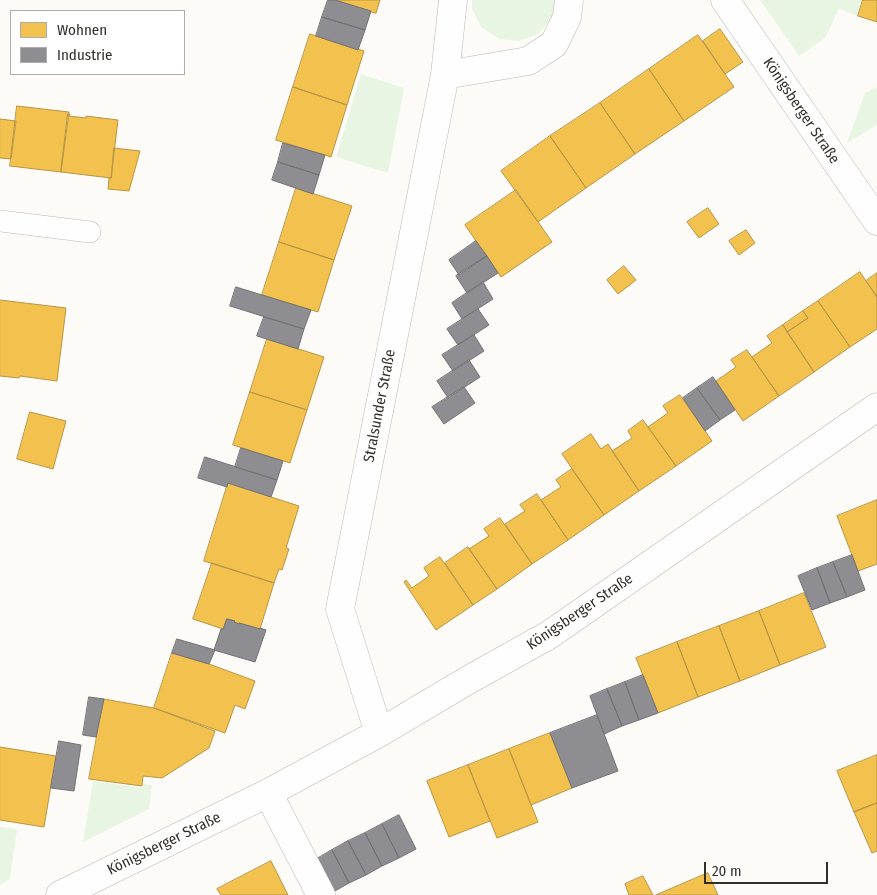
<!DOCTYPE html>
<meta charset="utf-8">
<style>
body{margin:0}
#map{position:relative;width:877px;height:895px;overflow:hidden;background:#fdfbf8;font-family:"Fira Sans Condensed",sans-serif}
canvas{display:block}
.legend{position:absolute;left:10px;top:10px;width:175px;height:65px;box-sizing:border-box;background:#fff;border:1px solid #adacaa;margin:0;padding:6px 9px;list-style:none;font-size:15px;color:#322f2b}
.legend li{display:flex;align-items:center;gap:10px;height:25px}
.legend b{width:25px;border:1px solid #adacaa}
.scale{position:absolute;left:704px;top:862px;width:124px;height:22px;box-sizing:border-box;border:2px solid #322f2b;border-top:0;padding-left:6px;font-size:15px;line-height:18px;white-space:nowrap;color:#322f2b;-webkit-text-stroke:4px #fff;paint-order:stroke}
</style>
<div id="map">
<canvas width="877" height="895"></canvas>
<ul class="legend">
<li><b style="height:14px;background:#f2c14e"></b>Wohnen</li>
<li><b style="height:14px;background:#8d8d92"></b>Industrie</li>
</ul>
<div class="scale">20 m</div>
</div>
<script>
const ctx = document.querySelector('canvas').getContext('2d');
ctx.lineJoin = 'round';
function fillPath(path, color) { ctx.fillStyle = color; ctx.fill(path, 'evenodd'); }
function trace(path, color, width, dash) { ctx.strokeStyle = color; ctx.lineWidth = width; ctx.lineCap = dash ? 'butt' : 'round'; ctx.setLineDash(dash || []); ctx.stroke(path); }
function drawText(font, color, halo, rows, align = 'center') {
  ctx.font = font + ' "Fira Sans Condensed",sans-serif'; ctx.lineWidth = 5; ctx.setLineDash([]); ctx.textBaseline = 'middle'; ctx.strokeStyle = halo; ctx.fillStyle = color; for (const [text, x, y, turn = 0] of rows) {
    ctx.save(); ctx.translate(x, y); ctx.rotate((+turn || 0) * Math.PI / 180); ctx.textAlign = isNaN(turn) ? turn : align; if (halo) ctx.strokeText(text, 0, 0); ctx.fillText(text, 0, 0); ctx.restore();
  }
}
const green = new Path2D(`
 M472,0H556L552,18L538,34L519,41L499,39L481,27L472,9Z
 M760,0H863L858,16L839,9L825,38L799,56Z
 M361,74L404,88L388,173L336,157Z
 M877,87V125L847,143L865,93Z
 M93,781L143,788L144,784L152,785L149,809L83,842Z
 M0,827L17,829L10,879L0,885Z`);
const homes = new Path2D(`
 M335,0H380L376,13Z
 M863,0H877V22L858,16Z
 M720,29L743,62L725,74L703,41Z
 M310,34L364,51L347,105L293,87Z
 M698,35L734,87L684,121L649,69Z
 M649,69L684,121L635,154L600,103Z
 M293,87L347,105L331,157L276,140Z
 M600,103L635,154L586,188L550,136Z
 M17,106L69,112L61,172L10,166Z
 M68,114H70L69,116L86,118V116L118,120L111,178L61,172Z
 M0,119L16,121L11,159L0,158Z
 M550,136L586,188L538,222L501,171Z
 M114,148L140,151L129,191L108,189L109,178H111Z
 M296,188L352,206L334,260L279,242Z
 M516,190L552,242L501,277L465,225Z
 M708,208L719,224L699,238L687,222Z
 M746,230L755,243L739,255L729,241Z
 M279,242L334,260L318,312L262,295Z
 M624,266L636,280L618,294L607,280Z
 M860,272L877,297V329L850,347L818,301Z
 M877,273V297L866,281Z
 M0,300L66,308L57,381L20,376L19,378L0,376Z
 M818,301L850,347L814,372L787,332L808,318L803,311Z
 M803,311L808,318L787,332L783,325Z
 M783,325L814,372L779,396L752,357L772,343L767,336Z
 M267,339L324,357L307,410L250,392Z
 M747,350L779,396L743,421L716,381L736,367L731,360Z
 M250,392L307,410L290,463L233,445Z
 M680,395L712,441L676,466L648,427L668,413L663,406Z
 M30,412L66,421L53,469L17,459Z
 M643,420L676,466L639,491L612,451L632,438L628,431Z
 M591,434L601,449L608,444L639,491L604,515L562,454Z
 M572,469L604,515L568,540L541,500L561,487L556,480Z
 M228,483L299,506L286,548L289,549L282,570L279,569L274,583L204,561Z
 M537,494L568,540L532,564L505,524L525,511L520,505Z
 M877,500V564L858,571L837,516Z
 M500,518L532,564L497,589L469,549L489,536L484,529Z
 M468,547L497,589L473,605L445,563Z
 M440,557L473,605L436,630L404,582L406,580L412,588L429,576L424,568Z
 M212,563L274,583L260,629L239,623V624L234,622L235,621L227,619L223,629L193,619Z
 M804,593L826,647L780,665L759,611Z
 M759,611L780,665L740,681L719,626Z
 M719,626L740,681L698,697L677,642Z
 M677,642L698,697L658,713L636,658Z
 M172,653L209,664L255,681L245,709L235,705L225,733L154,708Z
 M104,699L154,708L215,731L209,748L162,778L143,776L142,786L89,779Z
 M550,733L572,788L531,805L509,749Z
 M0,747L56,756L44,827L0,820Z
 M509,749L538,822L497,838L468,765Z
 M877,755V803L854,812L837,771Z
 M468,765L490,821L449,837L427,781Z
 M877,803V851L872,853L854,812Z
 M271,861L288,895H221L217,889Z
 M708,873L718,895H656Z
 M643,876L653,895H629L625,884Z`);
const industry = new Path2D(`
 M328,0H335L371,11L365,30L322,17Z
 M322,17L365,30L358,50L316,36Z
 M283,143L325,155L319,175L278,162Z
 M278,162L319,175L313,194L272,180Z
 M476,241L487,256L459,275L449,260Z
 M487,256L498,273L467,293L456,276Z
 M483,282L493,299L462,319L452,303Z
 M236,287L311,310L304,329L230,306Z
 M478,309L489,325L458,345L447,329Z
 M264,317L304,329L298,349L257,336Z
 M474,335L484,351L453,371L442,355Z
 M469,360L480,377L448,398L437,381Z
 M713,377L735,410L720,420L697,388Z
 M464,387L475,403L444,424L432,407Z
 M697,388L720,420L705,431L683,398Z
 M241,448L283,461L277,480L235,467Z
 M205,457L277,480L271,497L228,483L227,487L198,478Z
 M852,555L865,590L847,597L833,562Z
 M833,562L847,597L830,603L817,568Z
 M817,568L830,603L812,610L798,576Z
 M227,619L235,621L234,622L239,624V623L260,629V628L266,630L255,662L214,650L221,629H223Z
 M177,639L215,650L209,664L172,653Z
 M643,675L658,713L639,720L625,682Z
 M625,682L639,720L622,726L607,689Z
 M607,689L622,726L604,734L590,696Z
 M89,697L104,699L96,737L83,735Z
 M597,715L618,771L572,788L550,733Z
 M59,741L81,745L74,791L51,788Z
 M399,815L416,849L399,858L382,824Z
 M382,824L399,858L382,866L365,833Z
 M365,833L382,866L366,875L348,841Z
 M348,841L366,875L349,883L332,850Z
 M332,850L349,883L333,892L315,860Z`);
const lane = new Path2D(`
 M0,221L90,232`);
const street = new Path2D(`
 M725,0L877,221
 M445,75L528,61L554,44L567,17L569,0
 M379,733L340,609L445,75L453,0
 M268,793L321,895
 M60,895L268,793L379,733L470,679L549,635L877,407`);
const streetNames = [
 ["Königsberger Straße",801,111,56],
 ["Stralsunder Straße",380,406,-79],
 ["Königsberger Straße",580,612,-34],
 ["Königsberger Straße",164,844,-26]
];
fillPath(green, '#e9f5e3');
fillPath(homes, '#f2c14e');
trace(homes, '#b89544', 1);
fillPath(industry, '#8d8d92');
trace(industry, '#727173', 1);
trace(lane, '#bab7b4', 22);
trace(street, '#bab7b4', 29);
trace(lane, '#fffefe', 21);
trace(street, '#fffefe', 28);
drawText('15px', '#322f2b', '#fff', streetNames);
</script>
